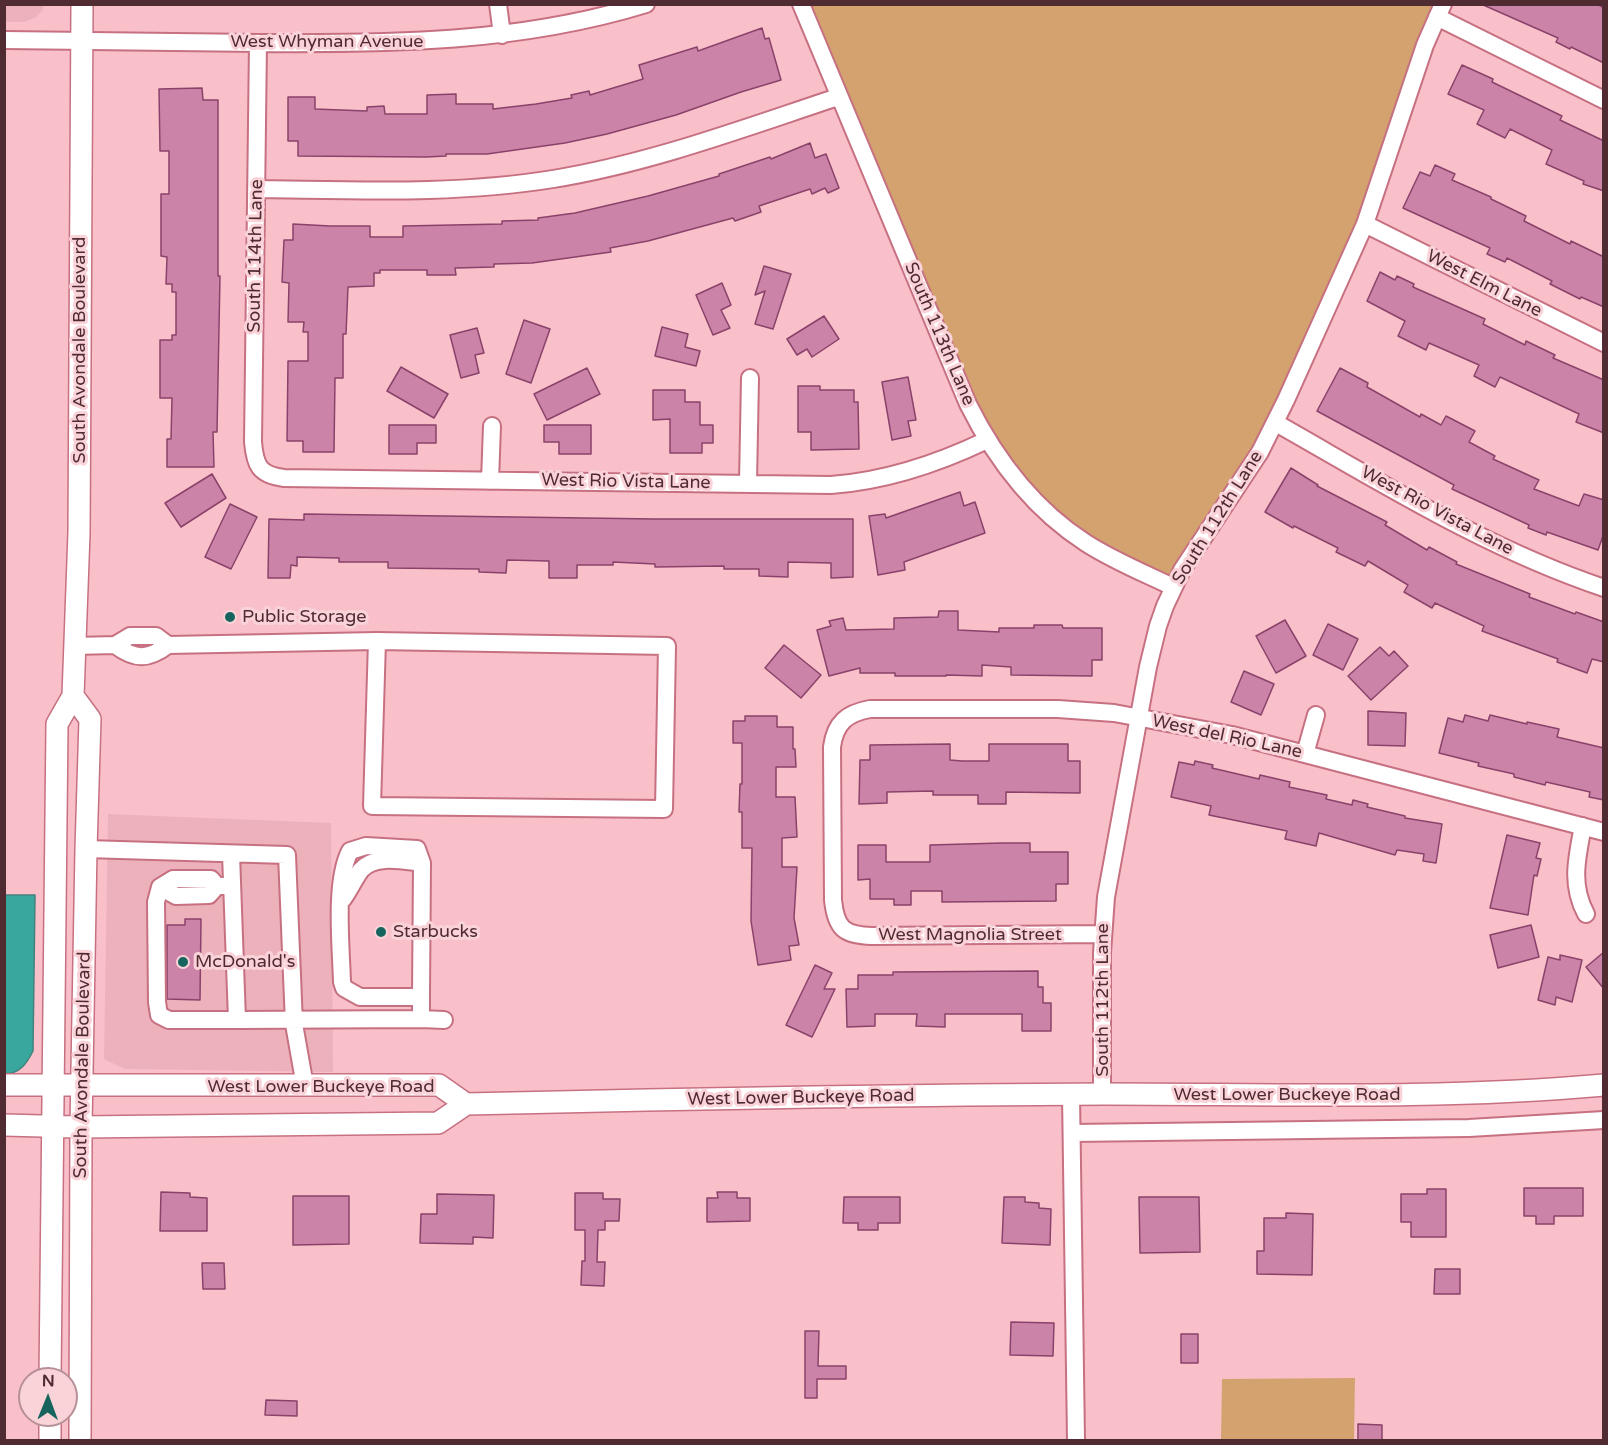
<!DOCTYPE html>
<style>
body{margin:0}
#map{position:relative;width:1608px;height:1445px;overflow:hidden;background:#f9c0ca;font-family:"Varela Round",sans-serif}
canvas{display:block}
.frame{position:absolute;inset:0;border:6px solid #502b32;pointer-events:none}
.north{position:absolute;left:18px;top:1367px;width:60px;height:60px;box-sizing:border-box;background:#fad3d9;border:2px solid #b69096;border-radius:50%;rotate:1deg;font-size:16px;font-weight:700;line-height:24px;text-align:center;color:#502b32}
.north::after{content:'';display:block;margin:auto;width:21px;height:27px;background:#17645e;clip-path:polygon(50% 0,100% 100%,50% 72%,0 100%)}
</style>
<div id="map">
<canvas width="1608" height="1445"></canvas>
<div class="frame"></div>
<div class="north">N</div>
</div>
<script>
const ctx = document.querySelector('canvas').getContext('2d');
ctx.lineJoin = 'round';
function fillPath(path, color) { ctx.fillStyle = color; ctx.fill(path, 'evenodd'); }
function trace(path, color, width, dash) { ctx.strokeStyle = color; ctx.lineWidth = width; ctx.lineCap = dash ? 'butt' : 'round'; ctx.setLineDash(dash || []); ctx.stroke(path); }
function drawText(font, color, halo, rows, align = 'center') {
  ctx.font = font + ' "Varela Round",sans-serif'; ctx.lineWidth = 6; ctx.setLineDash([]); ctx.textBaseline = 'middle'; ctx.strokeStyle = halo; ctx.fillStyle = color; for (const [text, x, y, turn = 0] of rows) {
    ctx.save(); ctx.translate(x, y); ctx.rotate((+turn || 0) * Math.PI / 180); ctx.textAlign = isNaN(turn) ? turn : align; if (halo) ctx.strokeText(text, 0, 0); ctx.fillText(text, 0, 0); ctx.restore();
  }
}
const built = new Path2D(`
 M5,4H44V5L42,11L36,17L24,22H5Z
 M108,814L331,823L333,1072L125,1069L104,1059Z`);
const green = new Path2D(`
 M801,5H1443L1365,224L1276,423L1173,587L1087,544L997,455Z
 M1355,1378L1354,1440H1221L1222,1379Z`);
const water = new Path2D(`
 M4,895H35L33,1051C27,1063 20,1074 4,1074Z`);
const building = new Path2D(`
 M1481,4H1597L1604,8V63L1571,47L1570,49L1556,42L1558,38Z
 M762,28L765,39L769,38L781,80L741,92L676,115L607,134L565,143L487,154H446V156L426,157L298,156V141H288V97H315V109L367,111V107L384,106L385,114H427V95L456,94V104H493V109L536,104L572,98L571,95L589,91L590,95L643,79L639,65L697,47L698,51Z
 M1462,65L1493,79L1492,82L1562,116L1560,120L1604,141V191L1583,184L1584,181L1546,164L1552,150L1510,129L1505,138L1477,124L1484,110L1448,94Z
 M202,88L203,100H218V276H220L217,432H213L214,467H167V439H171L172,398H160V340H172V335H176V292H172V284H166L167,257L161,256V194H169V151H160L159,89Z
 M810,143L815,158L826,154L839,188L828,193L825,188L812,194L810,189L759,206L761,212L735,221L733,218L648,241L610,248L611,252L532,263L494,264V267L455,268L456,275H427V270H380V273H374V286L348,287L346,334H343V378H335L334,452H303V441H287L288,361H308V332H303L304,322H288L289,283L282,282L284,240H293V224L330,226H370V237H403V226L502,224V221L538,220V218L575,213L648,196L719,176V174L770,157L771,159Z
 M1435,165L1455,174L1452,180L1491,197V199L1526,216L1524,221L1570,244L1571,241L1604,257V307L1581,297L1580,299L1550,284L1552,281L1507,258L1505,262L1487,254L1490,248L1403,208L1420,172L1430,176Z
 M764,266L791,274L773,329L755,324L765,291L755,295Z
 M1380,272L1395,280L1397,276L1414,284L1413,287L1485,319L1483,324L1525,345L1526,341L1555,355L1553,358L1604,380V433L1576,422L1579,414L1500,377L1495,387L1474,376L1479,365L1429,343L1426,350L1398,336L1405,321L1367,301Z
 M722,283L731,305L721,310L730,328L713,335L696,295Z
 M824,316L839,339L812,357L807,349L797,355L787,339Z
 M524,320L550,329L531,383L506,374Z
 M662,327L688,334L685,347L700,351L696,366L655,356Z
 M477,328L484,353L475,355L479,373L461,378L450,335Z
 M401,367L448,394L434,418L387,391Z
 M587,368L600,394L547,420L534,394Z
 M1340,368L1368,383L1367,387L1420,417L1421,414L1441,425L1446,416L1475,431L1469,442L1495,456L1493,459L1539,480L1534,489L1579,506L1584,494L1604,500V533L1598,550L1547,532L1546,535L1528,528L1529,525L1452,489L1454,485L1317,411Z
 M908,377L916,420L908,421L911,436L892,440L882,382Z
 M798,386H820V390H854V402H858L859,449L811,450V432H798Z
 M653,390H685V402H700V425H713V443H702V453H670V419L653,420Z
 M389,425H436V443H417V454H389Z
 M544,425H591V454H559V442H544Z
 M1291,468L1318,485L1317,486L1387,522L1385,525L1427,550L1429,547L1457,562L1456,564L1530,594L1529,597L1575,614L1576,612L1604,622V662L1592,659L1587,673L1557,662L1558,659L1482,631L1484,626L1435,603L1432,608L1404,592L1408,585L1368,561L1365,566L1336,552L1338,548L1294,526L1293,528L1265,512Z
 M212,474L226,498L181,527L165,503Z
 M960,492L964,506L975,502L985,533L904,562L905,570L878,575L869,516L885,514L886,518Z
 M230,504L257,517L231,569L205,557Z
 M304,514L655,519H853V577L831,578V563L788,562V577L759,576V569H724V566L655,567V564L613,562V565H577V578H549V561L507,560L506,573L479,572V569L388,568V562H339V558L297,557V566L291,565L290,578H268L269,519L304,520Z
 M939,611H958V630L999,632V628H1034V625H1062L1063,628H1102V660H1092V676L1011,675V667L982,665V676L946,675V676H895V673H860V668L829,676L817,630L831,626L829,621L843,618L846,630L894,629V618L938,617Z
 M1285,620L1306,656L1276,673L1256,636Z
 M1328,624L1358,639L1343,670L1313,655Z
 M784,645L821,675L801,698L765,668Z
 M1380,647L1389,656L1394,651L1408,666L1371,700L1348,676Z
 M1244,671L1274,684L1261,715L1231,702Z
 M1368,711L1406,713L1405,746L1368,745Z
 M1465,715L1488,721L1490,715L1527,724V722L1559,729L1557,737L1604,748V800L1589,797L1590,792L1546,782L1545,785L1514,777V774L1478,766L1479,763L1439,753L1448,718L1463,722Z
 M745,716H777V727H793V749H795L796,767H776V797H795L797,837L782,838V867H797L794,918L799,945L789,946L791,960L758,965L751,921L752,848H742V812H739L740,784H742V743H733V721H745Z
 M950,744V760L962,761H989V744H1068V761H1080V793L1006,792V804H978V795H933V791L887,792V803L859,804L860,760H870V745Z
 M1195,761L1213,765L1212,768L1259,779L1260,775L1290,782L1289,787L1327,795L1326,799L1352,805L1353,800L1368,804L1367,807L1405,816V818L1442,824L1436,863L1423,861L1424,854L1397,850L1395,855L1319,833L1316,846L1285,839L1287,831L1209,815L1211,806L1171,797L1179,762L1194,765Z
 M1507,835L1540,843L1536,858L1541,859L1537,876L1534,875L1528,915L1490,908Z
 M1002,843H1030V852H1068V884H1056V901L942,902V891H911V905H894V899H870V879L858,880V845H886V862H930V845Z
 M185,919H201L200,1000L167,999V925H185Z
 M1531,925L1539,957L1498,968L1490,935Z
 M1604,952V989L1586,967Z
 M1560,955L1582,960L1572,1002L1556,997L1555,1005L1538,1000L1548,957L1560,960Z
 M815,965L832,973L824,989H835L812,1037L786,1025Z
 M1038,971V987H1043V1003H1051V1031H1022V1014H945V1027L916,1026L917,1014H875V1026L847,1027L846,989H858V975H893V972Z
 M1524,1188H1583V1216H1554V1224H1536V1216H1524Z
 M1427,1189H1446V1237H1411V1222H1401V1194H1427Z
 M161,1192L190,1193V1197L207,1198V1231H160Z
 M717,1192H737V1198H750V1221L707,1222V1198H718Z
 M575,1193H603V1199H620L619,1221H605V1230H598L597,1262H605L604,1286L581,1285L582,1261H585V1230H575Z
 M437,1194L494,1195L493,1238L473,1237V1244L420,1243L421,1214H437Z
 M293,1196H349V1244L293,1245Z
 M844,1197H900V1223H878V1230H858V1223H843Z
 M1004,1197H1025V1202L1039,1203V1208L1051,1209L1050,1245L1002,1243Z
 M1139,1197H1199L1200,1252L1140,1253Z
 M1286,1213L1313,1214L1312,1275L1257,1274V1251H1264V1218H1286Z
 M202,1263H224L225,1289H203Z
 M1435,1269H1460V1294H1434Z
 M1011,1322L1054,1323L1053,1356L1010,1355Z
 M805,1331H819L818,1366H846V1379H817V1398H805Z
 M1181,1334H1198V1363H1181Z
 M266,1400L297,1401V1416L265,1415Z
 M1358,1424L1382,1425V1440H1358Z`);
const minor = new Path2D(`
 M498,4L502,35
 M801,4L968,404C996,460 1033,509 1086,543C1114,561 1144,573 1173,587
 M1437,17L1604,100
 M4,40C89,41 174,42 259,43C391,44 519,43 646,4
 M258,43L253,442C255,465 259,475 284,478L831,485C887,481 937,464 987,440
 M257,189C355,190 455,195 553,179C651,163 744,128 838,97
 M1365,224L1604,343
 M1276,423C1382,483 1487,549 1604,588
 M490,481L492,426
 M748,483L750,378
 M115,645C135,660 148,660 168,645L377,641L372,806L664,809L667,646L377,641
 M75,646L115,645L130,636H156L168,645
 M1305,754L1316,715
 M1583,826C1577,858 1570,884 1586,914
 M86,849L287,855L294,1024L305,1086
 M231,854L237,1020L421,1019V997L422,863L417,849L366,846L350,851C334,882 341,946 342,982L344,988L360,997H421
 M217,886L211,879H173L160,887L156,902L157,1002L159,1015L169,1020H237
 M160,887L176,896L209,895L217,886H228
 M343,899C350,890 354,879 361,870C375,854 404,861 422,863
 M1102,934L872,936C844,935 836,929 833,900L832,747C835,723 847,713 870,709H1058L1114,713L1232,735L1604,832
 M421,1019L444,1020
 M1102,1094V953L1106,897L1148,667L1158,626L1165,606L1182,570L1260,452L1286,400L1365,224L1425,45L1443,4
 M1071,1095L1076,1440
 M1072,1133L1469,1128L1604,1120`);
const major = new Path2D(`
 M73,696L90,719L86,849L81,1127L80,1440
 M4,1085H439L466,1104C680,1099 893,1095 1106,1094C1272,1094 1438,1100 1604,1085
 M4,1125L81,1127L438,1123L466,1104
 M50,1379L57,724L73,696L79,533L82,4
 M50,1415V1440`);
const markers = [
 [230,617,6,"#17645e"],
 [381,932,6,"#17645e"],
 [183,962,6,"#17645e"]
];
const streetNames = [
 ["West Whyman Avenue",327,42],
 ["South 114th Lane",256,256,-89],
 ["West Elm Lane",1484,284,27],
 ["South 113th Lane",939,334,67],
 ["South Avondale Boulevard",80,350,-90],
 ["West Rio Vista Lane",626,482,1],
 ["West Rio Vista Lane",1437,511,28],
 ["South 112th Lane",1218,518,-58],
 ["West del Rio Lane",1227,737,12],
 ["West Magnolia Street",970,935],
 ["South 112th Lane",1103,1000,-90],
 ["South Avondale Boulevard",83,1065,-89],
 ["West Lower Buckeye Road",321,1087],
 ["West Lower Buckeye Road",1287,1095],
 ["West Lower Buckeye Road",801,1098,-1]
];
const poiNames = [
 ["Public Storage",242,617],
 ["Starbucks",393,932],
 ["McDonald's",195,962]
];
fillPath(built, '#edb1bb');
fillPath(green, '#d3a26e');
fillPath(water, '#3aa79f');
trace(water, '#41827e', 1.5);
fillPath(building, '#cb84a8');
trace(building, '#8a426a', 1.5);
trace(minor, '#c67081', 20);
trace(major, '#c67081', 24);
trace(minor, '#fff', 16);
trace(major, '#fff', 21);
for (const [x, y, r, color] of markers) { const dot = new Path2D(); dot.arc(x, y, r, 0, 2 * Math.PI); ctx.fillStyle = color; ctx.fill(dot); trace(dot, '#fad3d9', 2); }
drawText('18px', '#502b32', '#fad3d9', streetNames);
drawText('18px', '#502b32', '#fad3d9', poiNames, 'left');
</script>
